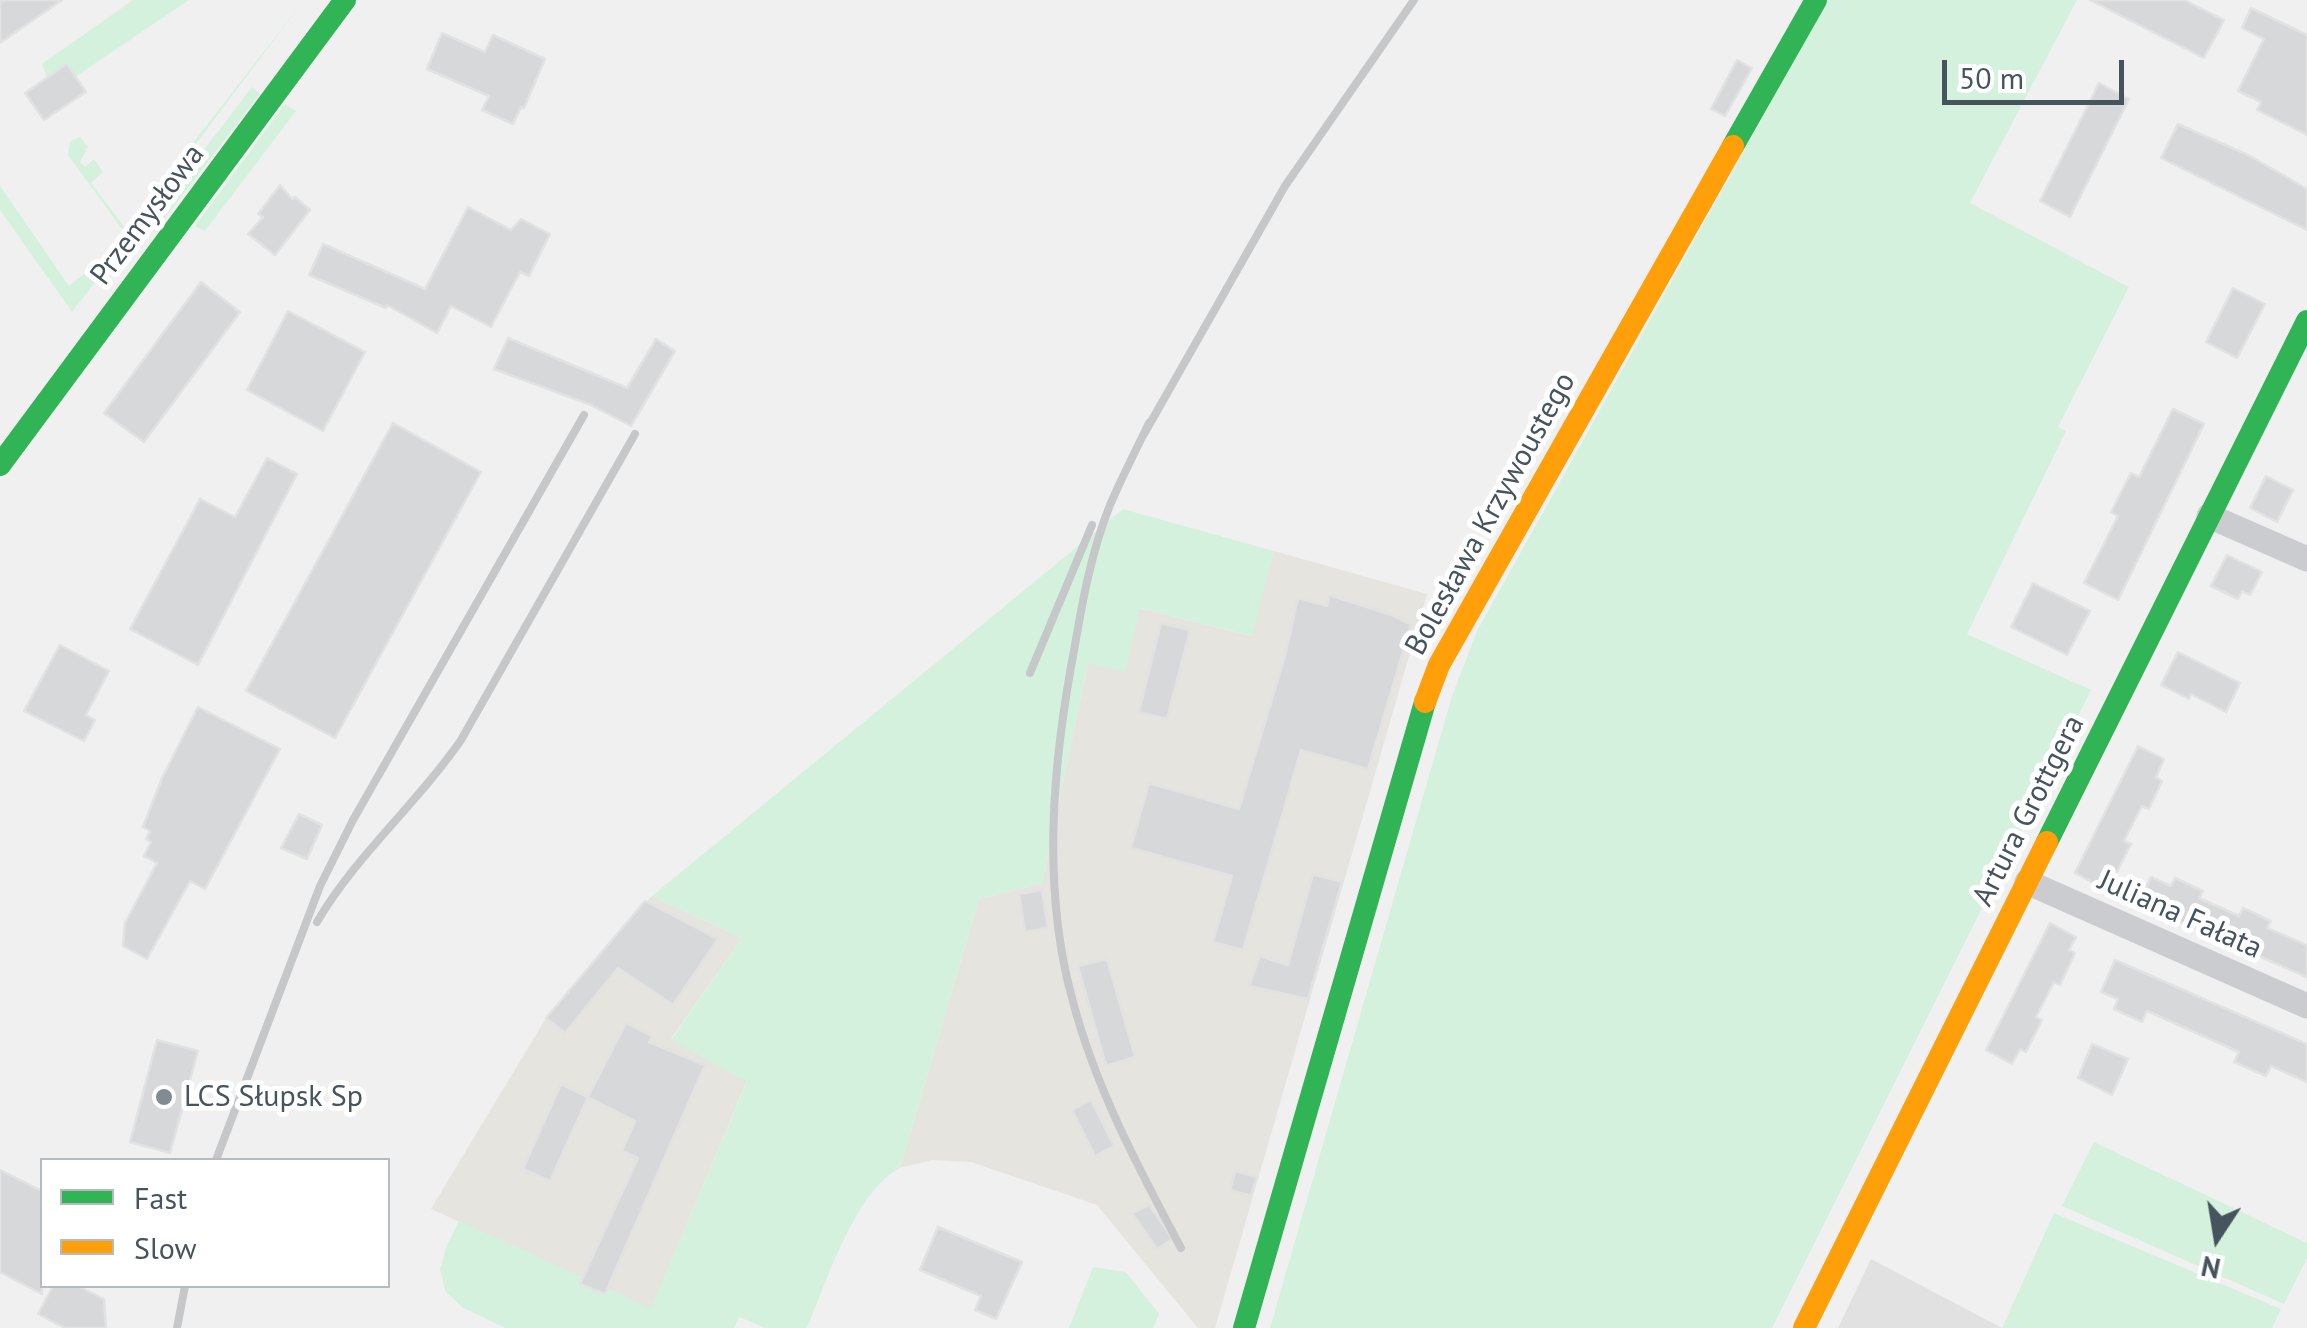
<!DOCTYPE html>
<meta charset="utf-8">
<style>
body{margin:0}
#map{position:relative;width:2307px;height:1328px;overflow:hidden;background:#f1f0f0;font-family:"PT Sans",sans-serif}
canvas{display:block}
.legend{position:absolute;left:40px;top:1158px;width:350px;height:130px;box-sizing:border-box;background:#fff;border:2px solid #b5bbbf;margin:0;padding:12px 18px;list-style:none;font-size:30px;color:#46545e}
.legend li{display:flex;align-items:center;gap:20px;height:50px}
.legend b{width:50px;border:2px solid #b5bbbf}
.north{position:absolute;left:2167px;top:1188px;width:100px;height:100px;-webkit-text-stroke:8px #fff;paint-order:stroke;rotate:192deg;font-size:28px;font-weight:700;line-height:40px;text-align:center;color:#46545e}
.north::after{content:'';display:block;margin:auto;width:35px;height:45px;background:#46545e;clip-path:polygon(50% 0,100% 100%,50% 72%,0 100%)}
.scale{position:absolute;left:1942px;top:60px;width:182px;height:45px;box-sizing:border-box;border:5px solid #46545e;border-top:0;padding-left:12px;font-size:30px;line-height:35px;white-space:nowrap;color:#46545e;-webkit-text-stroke:8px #fff;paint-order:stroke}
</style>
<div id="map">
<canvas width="2307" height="1328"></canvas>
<ul class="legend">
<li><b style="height:12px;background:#30b455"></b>Fast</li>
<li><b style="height:12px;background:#ff9f0a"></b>Slow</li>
</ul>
<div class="north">N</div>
<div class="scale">50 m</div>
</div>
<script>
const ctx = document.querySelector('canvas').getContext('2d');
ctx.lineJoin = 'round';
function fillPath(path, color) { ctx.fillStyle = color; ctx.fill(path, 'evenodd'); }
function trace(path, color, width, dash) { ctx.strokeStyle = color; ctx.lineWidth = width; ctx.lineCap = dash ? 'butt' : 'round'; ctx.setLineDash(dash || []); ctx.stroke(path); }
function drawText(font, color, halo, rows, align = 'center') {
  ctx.font = font + ' "PT Sans",sans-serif'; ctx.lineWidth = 10; ctx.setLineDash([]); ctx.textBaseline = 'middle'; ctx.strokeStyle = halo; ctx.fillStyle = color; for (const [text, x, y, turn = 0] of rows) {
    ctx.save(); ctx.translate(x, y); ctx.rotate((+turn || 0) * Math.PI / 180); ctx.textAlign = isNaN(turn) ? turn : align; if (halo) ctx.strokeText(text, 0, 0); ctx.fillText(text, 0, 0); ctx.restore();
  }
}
const commercial = new Path2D(`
 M1274,551L1427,594L1215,1328H1198L1097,1205L971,1162L932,1160L900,1168L979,899L1042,883L1088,663L1140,608L1251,636Z
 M652,896L742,938L671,1039L747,1081L651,1309L431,1209L546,1018Z`);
const education = new Path2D(`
 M1871,1259L2002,1328H1838Z`);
const green = new Path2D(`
 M133,0H189L75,77L47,78L42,64Z
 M304,0L128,234L124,232L68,155L70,141L80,137L88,147L80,162L85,167L94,159L103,172L91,183L126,229Z
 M1828,0H2077L1970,203L2129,287L2058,427L2066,431L1967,634L2091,690L1772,1328H1270L1452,696L1477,631Z
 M252,87L260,94L154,232L137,237Z
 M285,104L296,111L205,231L195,226Z
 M0,186L69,286L101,260L106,268L72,312L0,210Z
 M1123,509L1274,551L1252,636L1140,608L1125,672L1088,663L1042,883L979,899L900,1168C855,1191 827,1281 807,1328H765L739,1317L734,1328H505L462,1307L445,1291L440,1269L447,1245L459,1221L651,1308L747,1082L671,1040L742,938L652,896Z
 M2094,1142L2307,1243V1258L2284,1304L2062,1206Z
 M2054,1213L2281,1309L2272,1328H2002Z
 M1093,1267L1126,1272L1159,1314L1153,1328H1069Z`);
const building = new Path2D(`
 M0,0H62L0,43Z
 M2090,0H2184L2224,20L2204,58Z
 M2251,8L2307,35V135L2257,110L2261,102L2238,91L2264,39L2242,28Z
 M442,33L485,52L493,35L545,59L524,108L521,107L513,124L482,110L489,96L427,69Z
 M1737,60L1752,68L1725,116L1711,109Z
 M67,64L86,92L44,120L25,93Z
 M2099,83L2129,99L2070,217L2040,201Z
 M2178,124L2250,156L2307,189V230L2161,158Z
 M280,185L292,199L295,197L310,210L275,255L248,234L263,217L258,214Z
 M468,207L511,230L521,219L550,234L529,276L520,272L491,327L451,306L437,333L387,305L386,308L309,275L323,244L425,289Z
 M201,282L240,312L144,442L104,413Z
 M2233,288L2265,304L2237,358L2206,342Z
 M288,311L365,352L323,431L247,390Z
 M508,338L627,388L656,339L675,351L631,426L591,405L494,369Z
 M2173,409L2204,424L2118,600L2084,583L2118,516L2111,512L2131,473L2139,477Z
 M393,423L481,472L335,738L246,691Z
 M267,458L297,474L198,665L130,629L200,499L235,517Z
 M2266,476L2293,490L2277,522L2250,508Z
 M2227,555L2262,572L2250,595L2242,591L2238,599L2211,586Z
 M2033,583L2090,611L2067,655L2011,627Z
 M1329,595L1392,615L1411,625L1368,769L1301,750L1243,950L1213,942L1232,876L1131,848L1149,783L1239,809L1285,656L1298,598L1327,606Z
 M1161,623L1190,630L1167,719L1139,712Z
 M60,645L109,671L86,715L95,720L84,741L24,711Z
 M2178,652L2240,683L2226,712L2191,694L2189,699L2161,685Z
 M198,707L280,749L205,889L190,881L147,959L123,946L125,923L157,863L144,856L151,842L146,839L150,831L143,827L162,778Z
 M2138,746L2164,759L2156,777L2162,781L2149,809L2142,806L2133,823L2124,841L2131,844L2117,872L2110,868L2101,887L2075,873Z
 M299,814L322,825L307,859L281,848Z
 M1313,874L1342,882L1308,999L1249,986L1260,956L1288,965Z
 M2151,877L2171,886L2175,878L2203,891L2199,898L2239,916L2243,908L2271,921L2267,928L2307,945V977L2139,904Z
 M1042,890L1048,928L1025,932L1019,894Z
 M645,901L718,939L673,1005L618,968L565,1033L546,1018Z
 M2050,923L2076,937L2069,950L2075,953L2060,985L2054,982L2036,1017L2042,1020L2026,1052L2020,1049L2012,1064L1986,1050Z
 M1107,959L1135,1057L1106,1066L1078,966Z
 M2115,960L2307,1044V1082L2271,1066L2266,1076L2234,1062L2239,1052L2147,1011L2142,1022L2114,1009L2118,999L2101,992Z
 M626,1023L652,1036L649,1042L705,1065L605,1294L580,1284L638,1158L622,1151L635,1121L588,1097Z
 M157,1040L198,1051L170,1153L130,1142Z
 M2092,1044L2128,1059L2112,1095L2078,1078Z
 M561,1084L588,1097L550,1181L523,1169Z
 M1091,1100L1114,1146L1095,1156L1072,1110Z
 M0,1170L42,1191V1294L0,1272Z
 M1235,1171L1257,1177L1251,1196L1230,1190Z
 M1149,1205L1173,1239L1157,1249L1132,1213Z
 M938,1227L1022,1262L996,1319L975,1310L981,1296L920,1270Z
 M53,1286H78L104,1299L106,1328H65L38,1314Z`);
const street = new Path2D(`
 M2209,516L2307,559
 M2027,882L2307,1006`);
const fast = new Path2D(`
 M1733,146L1816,0
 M0,465L345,0
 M2047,842L2307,321
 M1244,1328L1425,702`);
const slow = new Path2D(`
 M1425,702L1439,665L1733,146
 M1804,1328L2047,842`);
const rail = new Path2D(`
 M1149,423C1136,450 1122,477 1110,505C1092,550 1083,598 1075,645C1053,760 1041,884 1072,998C1095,1087 1138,1167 1181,1248
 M1144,434L1285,186L1414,0
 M1030,673L1092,525
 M317,922C357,854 417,804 461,740L635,434
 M216,1160L320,886L353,820L584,415
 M177,1328L185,1286`);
const markers = [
 [164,1097,10,"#828b91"]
];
const streetNames = [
 ["Przemysłowa",148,215,-53],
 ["Bolesława Krzywoustego",1491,514,-61],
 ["Artura Grottgera",2029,811,-63],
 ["Juliana Fałata",2180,915,24]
];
const poiNames = [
 ["LCS Słupsk Sp",184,1097]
];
fillPath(commercial, '#e6e4de');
fillPath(education, '#e2e1e2');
fillPath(green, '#d4f1de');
fillPath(building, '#d7d8d9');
trace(building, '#e2e2e3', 2.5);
trace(street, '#cacccf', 25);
trace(fast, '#30b455', 22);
trace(slow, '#ff9f0a', 22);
trace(rail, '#c5c7c9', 8);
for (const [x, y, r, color] of markers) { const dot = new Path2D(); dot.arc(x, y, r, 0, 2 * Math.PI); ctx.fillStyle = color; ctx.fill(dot); trace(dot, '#fff', 4); }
drawText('30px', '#46545e', '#fff', streetNames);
drawText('30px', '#46545e', '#fff', poiNames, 'left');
</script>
